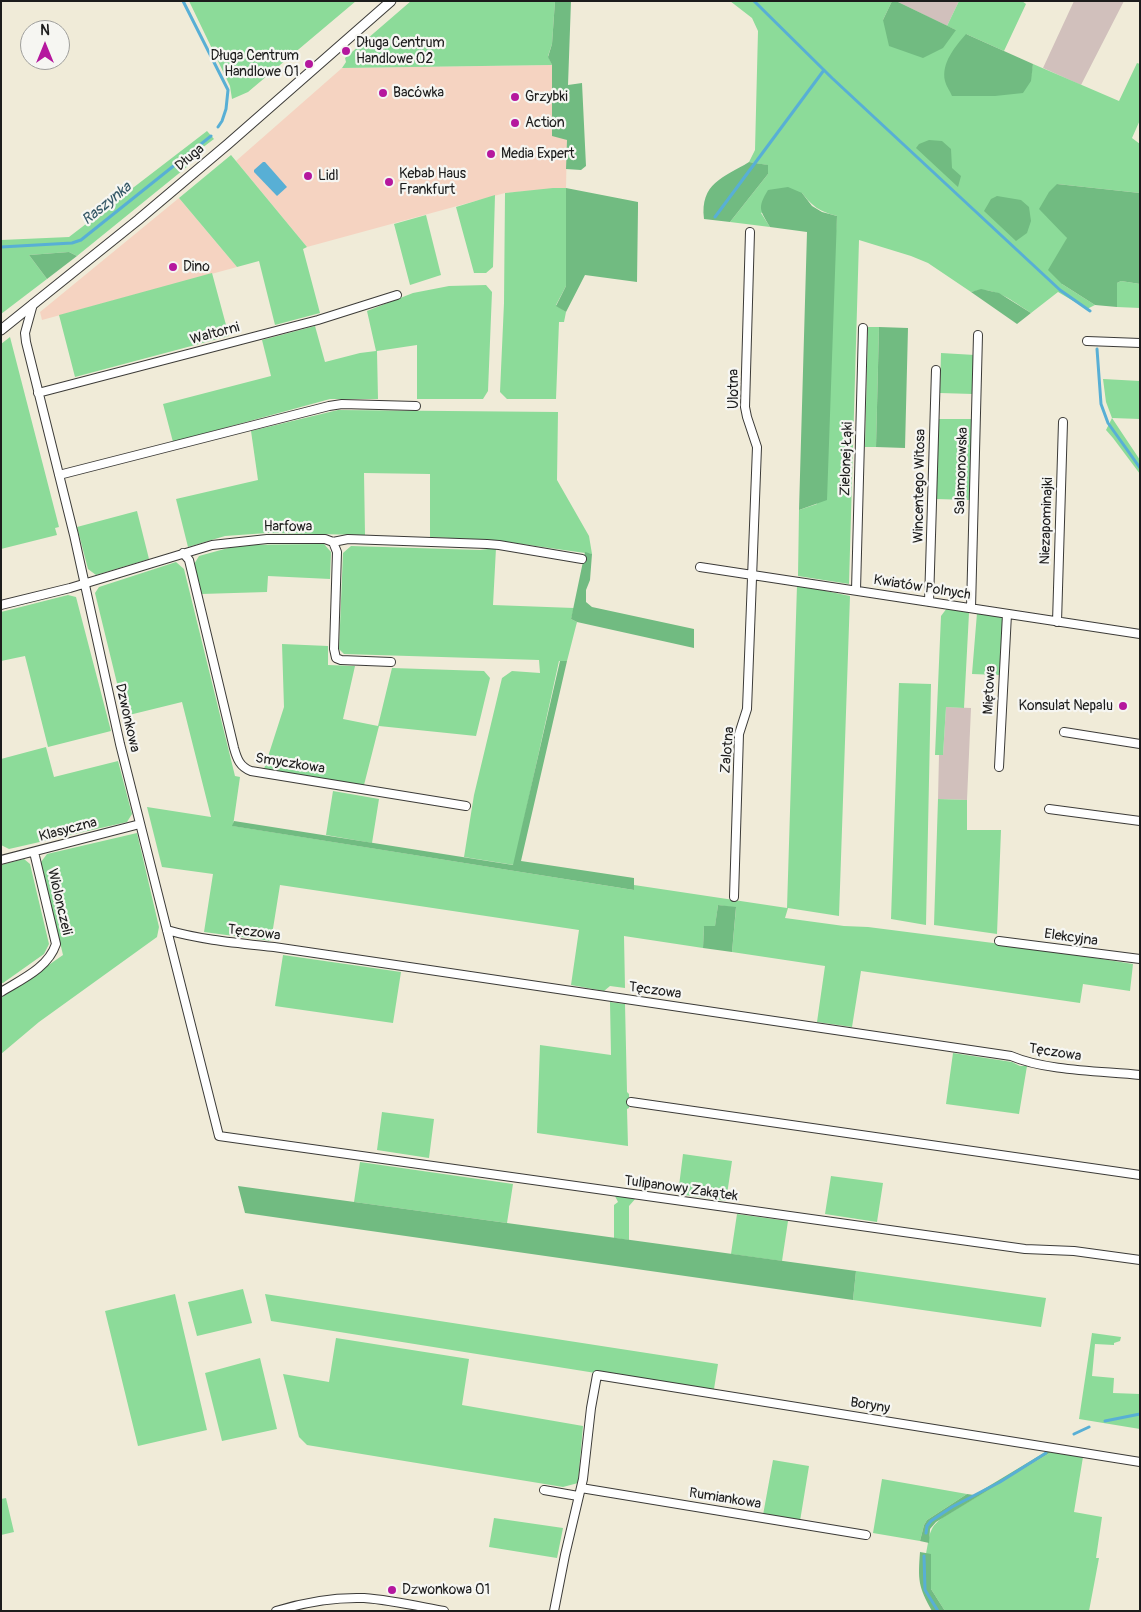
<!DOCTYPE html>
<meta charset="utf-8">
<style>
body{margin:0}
#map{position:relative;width:1141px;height:1612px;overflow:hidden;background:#f0ebd8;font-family:Pangolin,sans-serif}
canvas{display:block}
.frame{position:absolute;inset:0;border:2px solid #1c1c1c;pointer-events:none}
.north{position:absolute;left:20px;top:20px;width:50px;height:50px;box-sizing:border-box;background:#f6f6f2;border:1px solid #9f9f9c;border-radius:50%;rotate:0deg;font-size:14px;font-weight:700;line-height:20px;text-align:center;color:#1c1c1c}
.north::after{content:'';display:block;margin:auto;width:18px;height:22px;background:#b5179e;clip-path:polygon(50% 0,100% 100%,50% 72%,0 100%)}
</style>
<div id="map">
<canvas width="1141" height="1612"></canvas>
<div class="frame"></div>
<div class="north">N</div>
</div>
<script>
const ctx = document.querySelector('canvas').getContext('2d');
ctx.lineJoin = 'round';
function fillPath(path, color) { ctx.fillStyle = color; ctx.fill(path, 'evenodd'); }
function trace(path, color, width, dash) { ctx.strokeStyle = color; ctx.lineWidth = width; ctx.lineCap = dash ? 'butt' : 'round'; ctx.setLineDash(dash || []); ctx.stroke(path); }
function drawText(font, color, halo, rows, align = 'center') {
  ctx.font = font + ' Pangolin,sans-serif'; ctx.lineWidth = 4.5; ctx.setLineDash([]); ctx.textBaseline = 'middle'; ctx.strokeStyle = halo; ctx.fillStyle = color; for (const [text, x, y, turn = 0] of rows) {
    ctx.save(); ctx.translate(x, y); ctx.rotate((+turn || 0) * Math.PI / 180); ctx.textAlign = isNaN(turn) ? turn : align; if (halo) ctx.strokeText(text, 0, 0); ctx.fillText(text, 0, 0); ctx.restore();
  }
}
const built = new Path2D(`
 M552,65L565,139L567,140L566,188L505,193L307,247L236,161L342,68Z
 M179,198L237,267L42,320L40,312Z`);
const industrial = new Path2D(`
 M896,1H959L947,26Z
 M1074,1H1124L1081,85L1043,68Z
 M946,707L971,708L967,800L938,799L939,755H943Z`);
const green = new Path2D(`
 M189,1H356L248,92L232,99L230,86Z
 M411,1H555L552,44L548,56L552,65L342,68L346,62L345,58Z
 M730,1H892L883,20L956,30L947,26L959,1H1022L1026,4L1004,51L966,34L1030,81L1033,64L1119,101L1137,63L1140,64V120L1132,138L1140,144V193L1057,184L1067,238L1062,284L1095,305L1087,309L1058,292L1031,313C1012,301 994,285 971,292L928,263L911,256L859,240L849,584L798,576L799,510L817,504L837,216C819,211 813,207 802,193L761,213L770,227L730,222L768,174L767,165L749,162L755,150L758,31L752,18Z
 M207,131L214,139L190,157L188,166L77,256L69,252L29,255L47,279L1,314V240L69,237Z
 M231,155L307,247L303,249L320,313L275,325L259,261L237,267L179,198Z
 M553,188H566V286L556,305L566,312L564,322H559L556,399H507L500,392L504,303L505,193Z
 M495,195L493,267L486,273H474L456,207Z
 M426,215L441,275L410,285L394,224Z
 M212,273L229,336L75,377L59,315Z
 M1121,281L1140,284V308L1117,307V283Z
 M486,285L492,292L488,391L483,399H417V345L377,351L378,399H330L173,442L163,404L271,376L262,340L315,326L325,362L360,353L376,351L367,311L413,293L449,286Z
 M868,327H879L876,447H865Z
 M10,337L59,527L55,528L57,535L1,549V344Z
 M941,353L975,355L973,394L940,393Z
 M1103,379L1140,381V419L1112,418L1140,460V474L1113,438L1106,430L1112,418L1106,402Z
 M338,410L558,412L557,480L589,536L592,554L493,540L430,537V474L364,473L365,535L267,533L225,536L188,547L176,499L258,480L251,431Z
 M939,419H972L969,500L936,499Z
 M137,511L149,559L96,575L88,569L77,527Z
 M324,544L331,552L330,579L268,576L267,592L201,594L193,566L199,556L239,545Z
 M351,546L480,550L496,548L493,605L574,608L571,619L577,622L567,661H559L514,865L464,857L474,795L502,678L512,671L540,673L539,660L344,654L339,649L343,553Z
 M176,562L184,569L235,776L240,777L233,826L634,890V885L787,908L797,585L850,596L839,916L788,908L785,918L844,926L868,927L1040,949L1133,964L1130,991L1083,984L1080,1003L861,971L852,1027L817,1022L825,966L732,952L736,908L718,905L715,927L704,926L703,948L624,936L625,988L610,986L604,991L571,985L579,930L280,885L271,941L204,932L213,874L162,867L147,807L211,817L182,702L125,716L95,593L99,587Z
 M68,595L76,597L111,731L48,747L25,656L1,661V612Z
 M947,608L964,611L969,613L964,708L946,707L943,755H935L941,616Z
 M977,613L1004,617L999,675L972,674Z
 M282,644L328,646V665L355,666L343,719L378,726L392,668L484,671L490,678L476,736L379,726L364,785L264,769L284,707Z
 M899,683L931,684L926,925L891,919Z
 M46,747L54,777L118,761L132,814L127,822L9,849L1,845V759Z
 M333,791L379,799L372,843L326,835Z
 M938,799L967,800V830H1001L997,934L934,925Z
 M137,833L159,927L157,937L39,1022L1,1054V998L63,955L41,862L47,854Z
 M24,859L30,864L49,944L44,954L3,983H1V865Z
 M283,955L401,972L393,1023L275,1006Z
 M610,1002L625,1004L627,1092L629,1094V1108L627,1109L628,1146L537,1133L540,1045L611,1055Z
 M953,1053L1012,1062L1020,1066H1027L1019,1114L946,1104Z
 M382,1112L434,1119L429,1158L377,1150Z
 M683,1154L732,1161L726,1201L678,1194Z
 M360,1162L513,1184L507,1223L354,1202Z
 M831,1176L883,1183L877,1222L825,1214Z
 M614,1194L636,1198L629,1206V1240L614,1238V1205L618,1202Z
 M737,1214L788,1221L782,1261L731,1254Z
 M856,1271L1046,1298L1041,1327L853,1300Z
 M243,1289L252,1323L197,1336L188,1302Z
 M175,1294L207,1430L138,1446L105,1311Z
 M265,1294L718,1364L714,1389L608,1375L271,1321Z
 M1092,1333L1121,1337L1120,1341L1114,1343V1345L1095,1344L1092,1376L1114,1378L1113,1393L1140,1394V1429L1079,1419Z
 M336,1338L469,1359L462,1405L583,1426L578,1483L563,1487L307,1445L299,1437L283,1374L329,1382Z
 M260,1358L277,1429L222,1441L205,1373Z
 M1051,1452L1083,1457L1074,1512L1102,1517L1096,1558H1099L1089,1611H945L931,1589V1554H926C930,1535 928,1527 945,1516Z
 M773,1460L809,1466L800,1521L763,1515Z
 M882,1479L967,1494L927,1520L924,1525L920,1541L873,1533Z
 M6,1498L14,1532L1,1535V1499Z
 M494,1518L563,1528L557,1558L489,1547Z`);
const forest = new Path2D(`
 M555,1H571L568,85L582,83L586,166L581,170L566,169L567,140L552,136V65L548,57L552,44Z
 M892,1H896L956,30L943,48L923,58L889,46L883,20Z
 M966,34L1033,64L1031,81L1023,93L995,96H952C950,91 946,86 945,81C941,63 955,47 966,34Z
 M929,140L942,141L951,149L952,168L961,176L958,187L916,148L919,144Z
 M749,162L768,165V174L730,222L704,219C700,183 723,178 749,162Z
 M1057,184L1140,193V284L1121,281L1117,283V307L1095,305L1062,284L1048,270L1067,238L1039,209L1049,192Z
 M788,187L802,193L812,206L822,212L837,216L827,500L799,510L807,232L770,227C760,210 757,208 768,190Z
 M566,188L638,202V208L637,282L585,275L566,312L556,306L566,286Z
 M997,196L1021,200L1029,207L1031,221L1027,233L1016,241L984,211L991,199Z
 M69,252L77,256L47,279L29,255Z
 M981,289L999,293L1031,313L1017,324L971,292Z
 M879,327L908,328L905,448L876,447Z
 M585,552L592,554L590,580L586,590V602L592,607L694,629V648L577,622L571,619Z
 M560,661H567L521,861L634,878V890L232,826L234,821L513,865Z
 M718,905L736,907L732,952L703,948L704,926H715Z
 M238,1186L856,1271L853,1300L245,1213Z
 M1047,1451L1051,1452L936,1522L930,1529L929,1543L920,1541L924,1525L927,1520L967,1494L974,1495Z
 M920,1552L931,1554V1589L945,1611H932C918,1586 918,1580 920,1552Z`);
const water = new Path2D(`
 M263,162H265L287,187L277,196L254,172V170Z`);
const stream = new Path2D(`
 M183,1L228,90L226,109L222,121L218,127
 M754,1L832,78L1060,290L1090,311
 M715,217L824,70
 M1,247L72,243L81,240L211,136
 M1097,349L1101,404L1108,423L1140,468
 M1105,1421L1140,1414
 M1074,1434L1089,1427
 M926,1533L927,1526L931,1521L952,1507L1000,1482L1046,1453
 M924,1556L925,1590L938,1611`);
const minor = new Path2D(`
 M33,304L25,333L26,342L74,535L120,744L219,1136L1025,1249L1074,1251L1140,1260
 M1087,341L1140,343
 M38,393L318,320L397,295
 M59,475L329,406L342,404L416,406
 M333,542L337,552L334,649L336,658L341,660L391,662
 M183,553L189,560L234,748C237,759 240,767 251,771L466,806
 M700,567L1140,634
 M856,590L863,328
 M929,602L936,370
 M1,605L70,588L212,545L267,539H325L333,542L348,539L487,544L499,545L582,559
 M971,608L978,335
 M1057,622L1063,422
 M1064,732L1140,744
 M999,767L1007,614
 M1049,809L1140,821
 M1,860L140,824
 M734,897L739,734L747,709L757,447L747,417L745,407L750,232
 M167,930C201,940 238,943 274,947L1011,1056C1046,1071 1101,1071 1140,1075
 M999,941L1140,959
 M1,992C22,979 48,968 56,944L34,852
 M631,1102L1140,1175
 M581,1488L866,1535
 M544,1490L578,1496
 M276,1611C305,1602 334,1597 364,1598C391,1600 417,1606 444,1611
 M554,1611L565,1555L583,1479L591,1408L597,1375L1140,1462`);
const tertiary = new Path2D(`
 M1,330L138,220L228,144L391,1`);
const markers = [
 [346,51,5,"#b5179e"],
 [309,64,5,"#b5179e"],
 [383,93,5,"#b5179e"],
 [515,97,5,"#b5179e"],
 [515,123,5,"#b5179e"],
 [491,154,5,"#b5179e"],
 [308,176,5,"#b5179e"],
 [389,182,5,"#b5179e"],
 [173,267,5,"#b5179e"],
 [1123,706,5,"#b5179e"],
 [392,1590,5,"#b5179e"]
];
const poiNames = [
 ["Długa Centrum",356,43],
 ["Handlowe 02",356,59],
 ["Długa Centrum",299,56,"right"],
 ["Handlowe 01",299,72,"right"],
 ["Bacówka",393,93],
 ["Grzybki",525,97],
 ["Action",525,123],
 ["Media Expert",501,154],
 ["Kebab Haus",399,174],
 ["Frankfurt",399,190],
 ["Lidl",318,176],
 ["Dino",183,267],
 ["Konsulat Nepalu",1113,706,"right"],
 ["Dzwonkowa 01",402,1590]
];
const streetNames = [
 ["Długa",190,158,-40],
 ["Waltorni",215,334,-15],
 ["Ulotna",734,389,-90],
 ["Zielonej Łąki",847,459,-88],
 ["Salamonowska",962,471,-88],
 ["Wincentego Witosa",920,486,-89],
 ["Niezapominajki",1047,521,-88],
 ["Harfowa",288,527],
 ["Kwiatów Polnych",922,588,9],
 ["Miętowa",990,690,-87],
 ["Dzwonkowa",127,718,77],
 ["Zalotna",728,750,-85],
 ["Smyczkowa",290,764,9],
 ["Klasyczna",68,830,-15],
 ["Wiolonczeli",59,902,77],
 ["Tęczowa",254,933,7],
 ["Elekcyjna",1071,938,8],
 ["Tęczowa",655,991,8],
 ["Tęczowa",1055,1053,9],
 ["Tulipanowy Zakątek",681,1189,8],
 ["Boryny",870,1406,9],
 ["Rumiankowa",725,1499,9]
];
const waterNames = [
 ["Raszynka",107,204,-39]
];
fillPath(built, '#f5d3c1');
fillPath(industrial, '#d1c0bc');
fillPath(green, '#8cdb99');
fillPath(forest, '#71bb81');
fillPath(water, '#58afd5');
trace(stream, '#58afd5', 3);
trace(minor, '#3c3b38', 10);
trace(tertiary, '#3c3b38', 11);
trace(minor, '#fff', 8);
trace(tertiary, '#fff', 9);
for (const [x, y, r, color] of markers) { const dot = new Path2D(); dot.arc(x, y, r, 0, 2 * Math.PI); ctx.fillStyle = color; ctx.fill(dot); trace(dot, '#f6f6f2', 2); }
drawText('14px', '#1c1c1c', '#f6f6f2', poiNames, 'left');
drawText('14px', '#1c1c1c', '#f6f6f2', streetNames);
drawText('italic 15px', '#345766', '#f6f6f2', waterNames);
</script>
